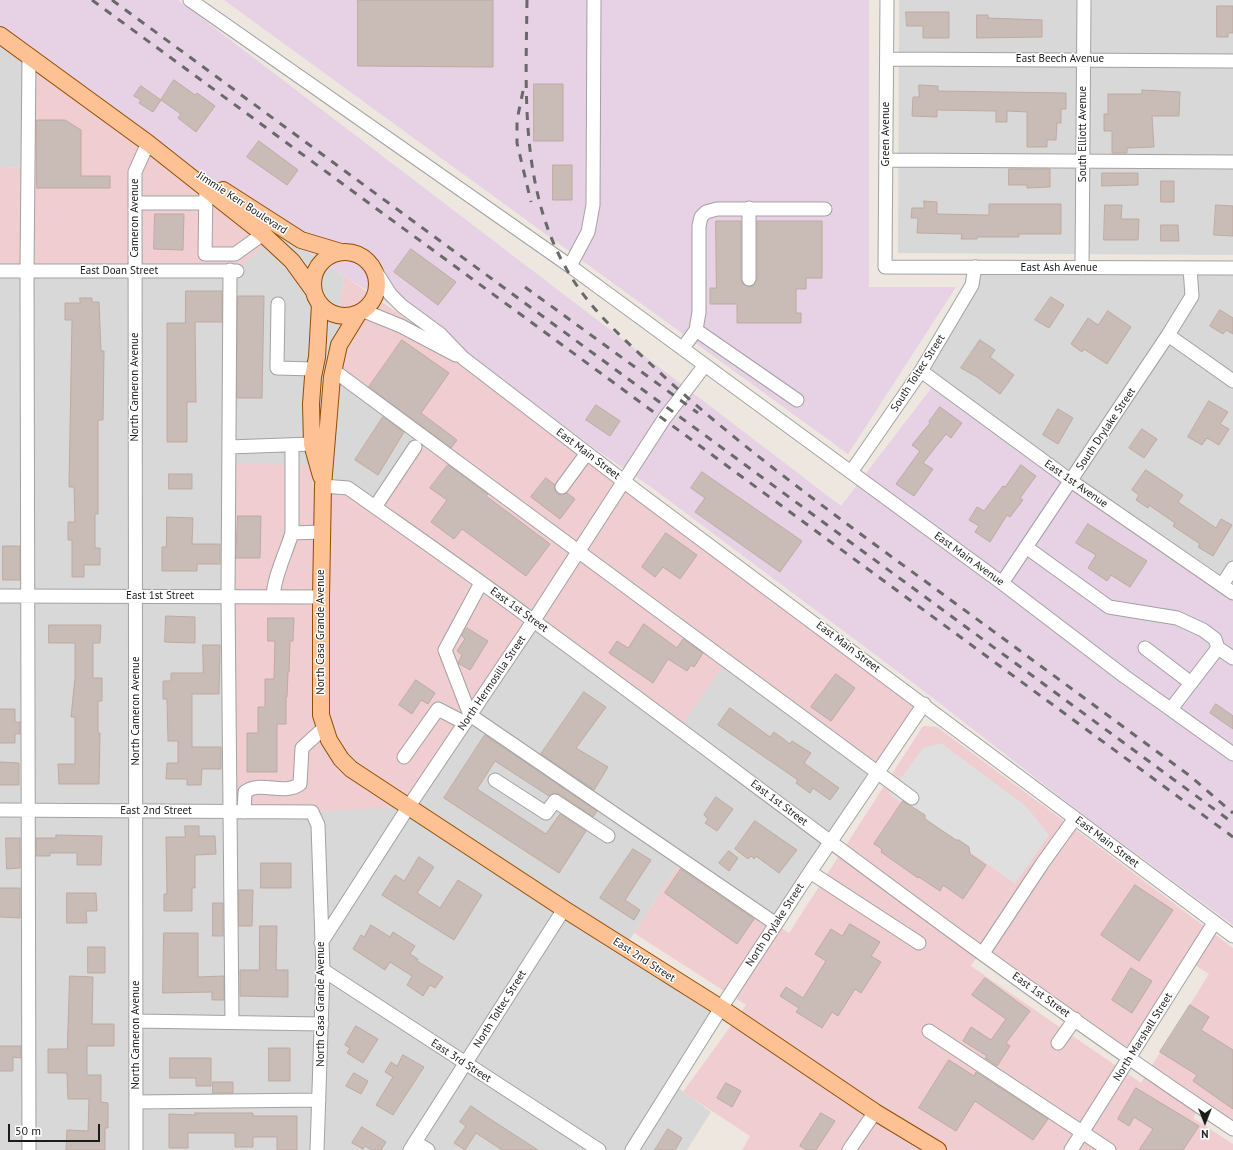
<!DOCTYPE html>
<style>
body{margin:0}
#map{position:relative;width:1233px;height:1150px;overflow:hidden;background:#ede7e0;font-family:"PT Sans",sans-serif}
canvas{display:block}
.north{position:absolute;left:1185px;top:1102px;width:40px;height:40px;-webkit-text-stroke:3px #fff;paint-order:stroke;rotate:180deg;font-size:11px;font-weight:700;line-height:16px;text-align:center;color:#1b1b1b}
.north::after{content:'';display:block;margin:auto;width:14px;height:18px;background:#1b1b1b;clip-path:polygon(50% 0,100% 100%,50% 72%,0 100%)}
.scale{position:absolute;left:8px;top:1124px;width:92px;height:18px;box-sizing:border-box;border:2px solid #1b1b1b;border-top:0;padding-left:5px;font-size:12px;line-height:14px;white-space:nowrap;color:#1b1b1b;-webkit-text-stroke:3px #fff;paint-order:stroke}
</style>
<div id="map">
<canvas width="1233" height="1150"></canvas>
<div class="north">N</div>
<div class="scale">50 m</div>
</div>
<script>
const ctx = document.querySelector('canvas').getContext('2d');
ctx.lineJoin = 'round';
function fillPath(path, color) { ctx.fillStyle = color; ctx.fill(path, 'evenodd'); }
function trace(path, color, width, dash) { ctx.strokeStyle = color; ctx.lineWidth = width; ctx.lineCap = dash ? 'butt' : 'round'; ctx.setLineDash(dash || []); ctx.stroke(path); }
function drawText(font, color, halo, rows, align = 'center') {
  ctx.font = font + ' "PT Sans",sans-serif'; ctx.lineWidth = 3; ctx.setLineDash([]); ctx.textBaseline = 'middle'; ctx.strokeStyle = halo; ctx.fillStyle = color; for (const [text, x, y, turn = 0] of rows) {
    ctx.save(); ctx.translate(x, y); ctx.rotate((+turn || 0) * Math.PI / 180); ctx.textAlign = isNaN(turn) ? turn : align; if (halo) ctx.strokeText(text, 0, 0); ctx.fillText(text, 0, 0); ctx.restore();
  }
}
const residential = new Path2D(`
 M899,0H1233V255L898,253Z
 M0,35L29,57L28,168L0,167Z
 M278,232L344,276L333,370L428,441L380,511L229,464L534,620L726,661L877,773L776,924L682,859L625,947L721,1008L673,1084L711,1112L687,1150H0V272Z
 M975,268H1233V600L921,371Z`);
const commercial = new Path2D(`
 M29,57L278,232L237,271L0,272V167L28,168Z
 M344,276L463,358L924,704L877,773L726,661L679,729L534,621L409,806L312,812H229V463L318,466L323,486L348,488L380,511L428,441L333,370Z
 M923,726L937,727L1068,824L971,966L1141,1083L1209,974L1190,962L1138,1046L1112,1047L982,952L1075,829L1233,948V1129L1200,1107L1193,1118L1233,1144V1150H742L750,1136L683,1092L746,1005L634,933L681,861L789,933Z`);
const industrial = new Path2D(`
 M0,0H178L841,506L936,382L1233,600V925L1077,810L929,695L651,487L591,446L468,353L344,276L148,143L0,35Z
 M224,0H869V287H956L848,454Z`);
const parking = new Path2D(`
 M941,743L1027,807L1049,835L1015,884L889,794L923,748Z`);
const building = new Path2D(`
 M358,0H493V67L358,66Z
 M1217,6H1233V33H1228V37H1217Z
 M906,12H949V38H923V26H907Z
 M977,15H988V18L1042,20V37L977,38Z
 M174,80L195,95L197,93L215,106L196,132L178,118L181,114L161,100Z
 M534,84H563V141H534Z
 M919,85L938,86V91L1066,93V109H1061V123H1057L1056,140H1047V147H1027V112L1007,111V122H996V111L937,110V117L912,116L913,97H919Z
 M141,86L161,100L153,112L139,103L141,100L134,96Z
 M1142,90L1180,92L1179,116H1152L1154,147L1127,148V153H1112V131H1104V114H1108V94H1142Z
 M37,120H65L81,130V176H110V188H37Z
 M259,141L298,170L287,185L247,157Z
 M553,165H572V200H553Z
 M1009,169H1050V187L1027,188V185H1009Z
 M1102,173H1138V185L1102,186Z
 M1161,181H1174V202H1161Z
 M924,201L937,202V214L983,215H989V204H1061V234H1019V237H977V239H961L962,234L917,233L918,218H911L912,208H924Z
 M1105,205H1122L1121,219H1139L1138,240H1104Z
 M1216,205L1233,206V236L1214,235Z
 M155,214H184L183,250L154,249Z
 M716,221H741V279L742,283L749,287L753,286L757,279V221H822V278H806V289H796V313H801V323H737V304H710V288H716Z
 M1161,225H1178L1179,241H1161Z
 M411,249L456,282L438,305L394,272Z
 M186,291H222V322H195L196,402H187V442H167V323H185Z
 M238,296H264L262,398H237Z
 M1051,297L1064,305L1049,328L1035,320Z
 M80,298H92V302H99L101,351H104L103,420H98V514H95V548H100V565H84V577H72V540H68V522H75L74,487H69L72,320H65V303H80Z
 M1220,310L1233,318V334L1226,330L1223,334L1210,326Z
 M1108,311L1131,327L1107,364L1084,349L1082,352L1071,344L1088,318L1098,325Z
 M402,340L449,373L421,413L457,440L451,448L369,387Z
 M980,340L995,350L990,357L1014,375L1000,394L977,377L961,368Z
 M1209,401L1228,412L1220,424L1229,429L1219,445L1207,438L1202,445L1188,437Z
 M596,405L620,421L610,436L586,420Z
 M940,407L962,423L951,438L946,434L923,463L933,469L914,496L896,484L920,451L912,445L930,423L929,422Z
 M1058,409L1073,418L1058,444L1043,435Z
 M383,417L404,432L378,475L355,460Z
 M1142,429L1157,439L1144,458L1129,448Z
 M448,465L488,494L486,496L550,544L526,576L462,529L454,539L431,522L447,500L430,488Z
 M1021,465L1036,476L1020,498L1023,500L1010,517L1007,515L990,542L975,532L979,526L969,520L977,507L984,511L1003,486L1005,487Z
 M1146,470L1183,495L1178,502L1216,528L1221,519L1232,525L1213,556L1198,547L1200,544L1173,526L1175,523L1149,505L1148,508L1136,500L1139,495L1132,490Z
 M702,472L802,541L780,572L695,512L705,498L691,488Z
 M169,474H192V489H169Z
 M546,478L555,485V490L558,494L562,495L567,493L575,499L560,519L531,497Z
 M238,516H261L260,558H236Z
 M167,517L193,518L192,544H220V564H197V571H162V547H166Z
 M1088,524L1147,561L1130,587L1111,575L1107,581L1088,568L1096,555L1076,543Z
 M666,533L697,555L680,579L663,567L655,577L642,567Z
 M3,546H20V580H3Z
 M166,616L195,617V643L165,642Z
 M268,618H294L293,641H290L289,672H288L287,697H286V724H277V772H247V733H258V707H265V679H274L275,641H268Z
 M644,624L677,648L683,639L703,653L694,667L691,665L687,671L668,659L653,683L609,653L617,641L628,648Z
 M49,625H101L100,643H93V678H102V701H98V733H100L99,784H59L58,764H75V717H71L75,678V643H49Z
 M467,628L488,641L470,670L458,663L462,655L457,651L465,639L462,636Z
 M203,645H220L219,694H192V747H221V769H202L201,785H187V779H166L167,763H178V741H168L167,699H163V681H171V673H203Z
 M836,674L855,688L831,721L811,707Z
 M416,680L435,693L428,704L421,700L412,714L399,705Z
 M584,692L606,707L576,748L608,767L594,790L541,754Z
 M1216,704L1233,716V729L1210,713Z
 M730,708L770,737L774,732L790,744L792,741L811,753L804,763L839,788L830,800L813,788L810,793L796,783L798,780L718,725Z
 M0,709H15V722H20V734H15V743H0Z
 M485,735L597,811L593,817L559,794L555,793L549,796L495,761L477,789L546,834L560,814L586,831L559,873L444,798Z
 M0,762L19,763V785H0Z
 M716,797L733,809L717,831L705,823L708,819L704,815Z
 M903,801L925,815V819L956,840H959L969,847L970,854L986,865L963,899L943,885L940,891L919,877L918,878L881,852L882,849L874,844Z
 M755,821L797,850L779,873L756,856L754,859L751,856L748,859L735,849Z
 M185,826H199V836H215L216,854L195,855V888H192V911H164V894H167L166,837H185Z
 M56,835L102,836L101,865H77V853H50V856H36V838H56Z
 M6,838H20V868L7,869Z
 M633,849L651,860L625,900L640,910L634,920L600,898Z
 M729,851L738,858L729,871L719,863Z
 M419,857L434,867L417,893L440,908L458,880L482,895L454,940L382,895L395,875L404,881Z
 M261,863H291V888H261Z
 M681,869L754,919L737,944L665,893Z
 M1135,885L1173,910L1139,961L1101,935Z
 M0,888H20V918L0,917Z
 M239,890H253L252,926H239Z
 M67,893H96L97,911H86L87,923H67Z
 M213,903H223V936H213Z
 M850,924L880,942L871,956L881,962L861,993L855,989L838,1016L832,1012L822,1028L796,1012L799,1008L780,996L786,987L803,998L826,961L815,954L831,929L842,936Z
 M371,925L390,937L393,932L415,946L410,954L418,959L417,961L443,977L435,988L430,985L423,996L407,985L412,976L390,962L385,970L353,949L361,935L364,937Z
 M260,926H277L276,970H288V997L240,996V970H259Z
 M164,933H198V977L224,976V1000H212V992L163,993Z
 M88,947H105V973H88Z
 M1131,968L1152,981L1132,1013L1112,1000Z
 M70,976L93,977L92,1024H114V1046H87V1075H101V1102L108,1103V1128H105V1150H66L67,1130L88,1131L89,1099H68L67,1073H48V1049H67Z
 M985,978L1030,1011L1006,1043L1010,1046L997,1066L985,1058L987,1056L963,1041L971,1027L991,1040L1006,1019L972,995Z
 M1190,1005L1209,1017L1201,1030L1233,1050V1109L1193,1081L1197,1075L1160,1052Z
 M356,1026L378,1039L363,1063L347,1053L350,1048L345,1045Z
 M0,1046H21V1058L13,1057V1071H0Z
 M269,1048H290V1081H269Z
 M403,1055L424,1067L393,1115L376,1105L393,1077L385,1072L391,1062L397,1066Z
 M170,1058H211V1086H196V1078H170Z
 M949,1060L974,1076L976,1072L1048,1119L1033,1140L975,1101L956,1131L919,1108Z
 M354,1073L368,1081L361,1094L346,1086Z
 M213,1082H233V1093H213Z
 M726,1083L741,1091L732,1107L717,1098Z
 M1136,1088L1199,1126L1183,1150H1139L1153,1129L1134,1117L1129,1126L1118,1119Z
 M471,1106L487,1117L538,1150H502L476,1133L465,1150L454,1143L466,1126L460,1122Z
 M195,1113H253V1116H297V1150H277V1137H253V1147H235V1133H188V1148H169V1114L195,1115Z
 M821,1113L835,1121L816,1150H807L800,1146Z
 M362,1127L386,1142L381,1150H372L365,1146L363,1149L352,1143Z
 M668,1129L682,1138L675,1150H655Z`);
const minor = new Path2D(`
 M190,0L570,266
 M594,0L593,205L588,232L570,266L1002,583L1124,676L1233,754
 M887,0L885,267L1233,268
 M29,57L27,271L29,1150
 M887,59L1233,61
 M886,160L1233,162
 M206,189L205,254H235L263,234
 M135,203H205
 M373,267L390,294L402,306L440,334L463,358L639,493L1233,936
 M1082,268L1084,0
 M230,270L228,596L232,1022
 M0,271H237
 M749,279V208
 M278,304L277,368L314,369
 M364,311L401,326L456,355
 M696,330L797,400
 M1168,335L1233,381
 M683,348L696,330L699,312V226L701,217L706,212L717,209H825
 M333,370L912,798
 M921,371L1071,481L1233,593
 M229,447L312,444
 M851,472L921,371L972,285L975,267
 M323,486L348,488C410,532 474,576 535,622C767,792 994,970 1233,1129
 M562,487L587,453
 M375,507L415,447
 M292,533V445
 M1026,547L1109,607L1177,618L1203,630L1215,639L1218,648L1171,709
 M481,583L445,650L470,715L776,924
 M1002,583L1168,335L1192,296L1190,268
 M1222,585L1233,568
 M0,596L321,597
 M273,597C274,576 286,553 292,533L322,532
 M1145,648L1191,683
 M1218,648L1233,658
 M404,757L438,709L465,723
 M495,780L546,813L555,801L608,836
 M0,810L312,812L318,825L323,970L317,1150
 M244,812L245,792C259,780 285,796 300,784L302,748L325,727
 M810,872L919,943
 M321,943L409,806L534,620L664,419L705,365
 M983,953L1042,864L1075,818
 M323,970L599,1150
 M136,1021L322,1024
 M929,1031L1109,1150
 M1058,1043L1075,1019
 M136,1102L319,1100
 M415,1142L428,1150
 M136,1150L135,172L148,143
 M410,1150L564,909
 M632,1150L721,1008L810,872L924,704
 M849,1150L875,1112
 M1071,1150L1214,923`);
const major = new Path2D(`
 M0,35L148,143L263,234L292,261L313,290
 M223,190L301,240L341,252
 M313 284a32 32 0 1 1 64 0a32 32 0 1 1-64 0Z
 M320,304L317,357L313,377L311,404L312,444L321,476
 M358,314L339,345L332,377L323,486L321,597V715L329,740L341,759L351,769L564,909L721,1008L875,1112L938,1150`);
const rail = new Path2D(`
 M92,0L1233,837
 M112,0L1233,823
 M527,0C526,88 520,180 562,261C588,311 630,344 670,382C733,439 801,490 870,541C977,619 1083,697 1190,776L1233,813
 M523,91L517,120V143L531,202
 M525,287L698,413`);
const streetNames = [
 ["East Beech Avenue",1060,59],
 ["Green Avenue",886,134,-90],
 ["South Elliott Avenue",1083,134,-90],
 ["Jimmie Kerr Boulevard",242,203,33],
 ["Cameron Avenue",135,218,-90],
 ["East Ash Avenue",1059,268],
 ["East Doan Street",119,271],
 ["South Toltec Street",918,373,-57],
 ["North Cameron Avenue",135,387,-90],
 ["South Drylake Street",1106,429,-56],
 ["East Main Street",588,454,37],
 ["East 1st Avenue",1076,484,35],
 ["East Main Avenue",969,559,36],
 ["East 1st Street",160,596],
 ["East 1st Street",519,610,36],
 ["North Casa Grande Avenue",321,632,-90],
 ["East Main Street",848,647,37],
 ["North Hermosilla Street",492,683,-56],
 ["North Cameron Avenue",136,711,-90],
 ["East 1st Street",779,803,37],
 ["East 2nd Street",156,811],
 ["East Main Street",1107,842,37],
 ["North Drylake Street",775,925,-57],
 ["East 2nd Street",644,960,33],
 ["East 1st Street",1041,995,36],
 ["North Casa Grande Avenue",321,1004,-90],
 ["North Toltec Street",500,1009,-58],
 ["North Cameron Avenue",136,1035,-90],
 ["North Marshall Street",1143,1037,-58],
 ["East 3rd Street",461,1061,33]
];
fillPath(residential, '#d9d8d8');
fillPath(commercial, '#efcdd1');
fillPath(industrial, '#e6d1e5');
fillPath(parking, '#dfdfdf');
fillPath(building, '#c9bcb6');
trace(building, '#bfaaa2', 1);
trace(minor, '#a2a2a2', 15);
trace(major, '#914d00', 18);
trace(minor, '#fff', 13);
trace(major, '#fec193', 16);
trace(rail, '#696969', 3, [8, 8]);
drawText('11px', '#1b1b1b', '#fff', streetNames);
</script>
